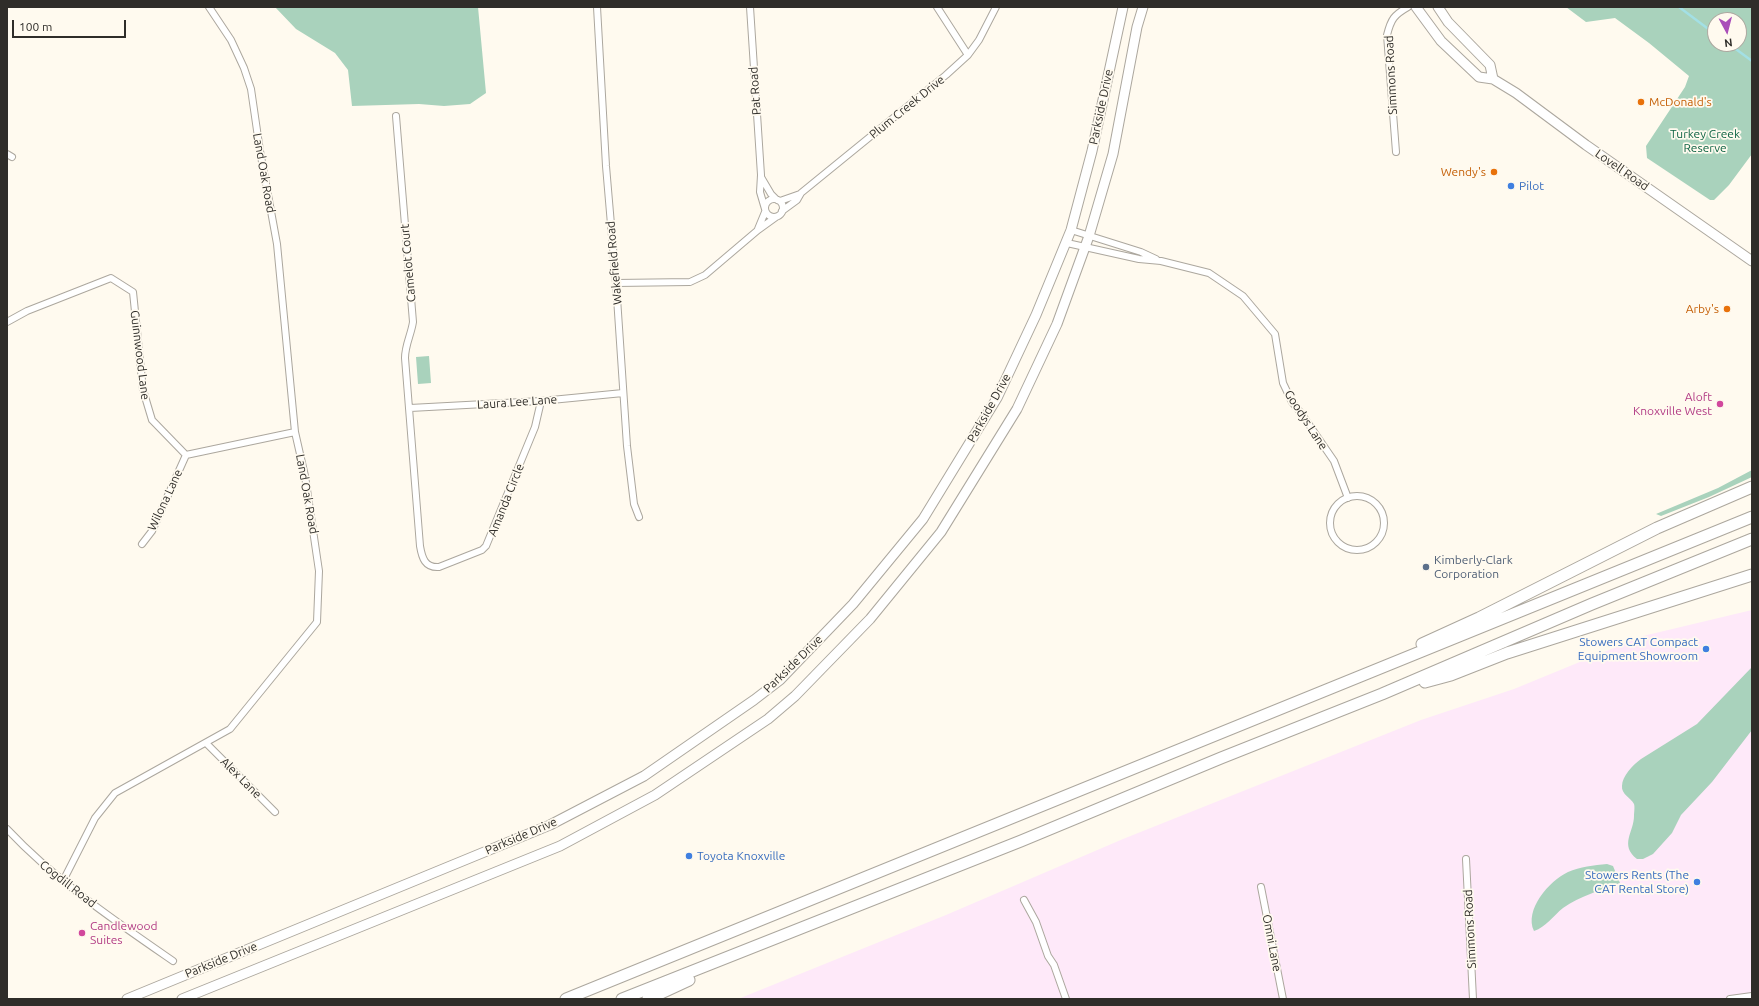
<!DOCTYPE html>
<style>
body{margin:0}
#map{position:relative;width:1759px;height:1006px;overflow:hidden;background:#fffaef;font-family:Ubuntu,sans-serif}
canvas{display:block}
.frame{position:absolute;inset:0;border:8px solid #2f2d29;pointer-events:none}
.north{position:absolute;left:1707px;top:12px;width:40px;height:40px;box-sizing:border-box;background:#fffaef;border:1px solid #aca8a0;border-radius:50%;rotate:173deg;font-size:11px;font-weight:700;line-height:16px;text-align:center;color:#2f2d29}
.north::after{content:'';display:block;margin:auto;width:14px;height:18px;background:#a94eb9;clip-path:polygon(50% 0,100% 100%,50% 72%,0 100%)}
.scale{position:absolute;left:12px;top:20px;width:114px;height:18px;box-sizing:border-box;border:2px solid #2f2d29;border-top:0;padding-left:5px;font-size:12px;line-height:14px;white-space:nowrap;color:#2f2d29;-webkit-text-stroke:3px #fffaef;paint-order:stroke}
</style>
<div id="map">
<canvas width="1759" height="1006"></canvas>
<div class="frame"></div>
<div class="north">N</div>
<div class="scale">100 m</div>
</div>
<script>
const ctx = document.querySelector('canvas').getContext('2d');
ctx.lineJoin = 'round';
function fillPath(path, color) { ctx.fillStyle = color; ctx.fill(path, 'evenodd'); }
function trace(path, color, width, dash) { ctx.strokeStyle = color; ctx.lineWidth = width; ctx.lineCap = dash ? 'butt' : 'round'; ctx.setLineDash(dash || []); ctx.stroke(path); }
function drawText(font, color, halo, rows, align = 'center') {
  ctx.font = font + ' Ubuntu,sans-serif'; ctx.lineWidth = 3.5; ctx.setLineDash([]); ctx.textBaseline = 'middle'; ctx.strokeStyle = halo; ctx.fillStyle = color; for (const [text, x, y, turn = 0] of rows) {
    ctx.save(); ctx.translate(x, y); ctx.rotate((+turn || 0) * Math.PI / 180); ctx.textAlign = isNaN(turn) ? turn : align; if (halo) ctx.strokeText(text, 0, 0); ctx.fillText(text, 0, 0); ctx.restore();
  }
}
const industrial = new Path2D(`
 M1752,610V999H738L946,915L1123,839L1421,720L1514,689L1643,636Z`);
const green = new Path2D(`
 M275,7H478L486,93L470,104L444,106L419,104L352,106L348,70L335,53L296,29Z
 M1566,7H1752V154L1729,185L1714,200H1710L1647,158L1646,146L1685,87L1689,76L1649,43L1615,18L1586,22ZM1715,20H1739V44H1715Z
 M429,356L431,383L418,384L416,357Z
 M1752,470V477L1709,497L1661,516L1656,514L1718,488Z
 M1752,667V730L1712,782L1681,815L1672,833L1653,854L1643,859H1637C1619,845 1634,832 1634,816C1634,813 1635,807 1634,804C1631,798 1621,794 1622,786C1622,776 1633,765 1641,759L1697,724Z
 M1607,864L1613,866L1620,883C1601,890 1580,896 1563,908C1553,916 1546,927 1534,931C1524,910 1549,881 1568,872C1580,867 1594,865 1607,864Z`);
const stream = new Path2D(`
 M1679,7L1715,34
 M1729,44L1752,61`);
const street = new Path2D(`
 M597,7L606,166L616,283L627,446L634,504L639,517
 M750,7L761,175L760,192L765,209
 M937,7L968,55
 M396,116L413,322C411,335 405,345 405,358L420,546C422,558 425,568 439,567L482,550L486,546L535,427L541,401
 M1396,152L1387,35C1391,19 1394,15 1408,7
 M7,154L12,157
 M761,177L771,194L777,200
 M765 208a9 9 0 1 1 18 0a9 9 0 1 1-18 0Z
 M780,201L800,194
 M782,211L797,200L801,193L946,75L968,55L979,40L996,7
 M758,229L765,212
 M1071,230L1141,252L1156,259
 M1067,243L1139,259L1161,261L1209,273L1243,296L1275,334L1283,383L1292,402L1301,413L1334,461L1348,498
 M616,283L690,282L705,275L758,230L776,217
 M7,322L27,311L111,278L133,292L143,390L152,420L186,455
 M410,408L541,401L623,393
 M186,455L295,432
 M1330 523a27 27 0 1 1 54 0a27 27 0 1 1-54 0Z
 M142,544L152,531L186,455
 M206,743L275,812
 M7,829C56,881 115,921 173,961
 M1466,859L1473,999
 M63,881L95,818L115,793L230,729L317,622L319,571L305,476L295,432L277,244L260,151L251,89L244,68L231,40L209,7
 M1261,887L1283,999
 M1024,900L1036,922L1048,956L1054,965L1066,999
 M1730,999L1752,996`);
const secondary = new Path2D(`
 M1416,7L1441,41L1479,77L1493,79L1516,93L1586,145L1752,261
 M1438,7L1448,22L1490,65L1493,79
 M127,999L550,825L644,776L754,700L780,680L853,604L923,519L997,398L1036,315L1071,230L1092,151L1123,7
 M182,999L560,846L655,795L768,719L795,696L870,619L941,532L1017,409L1057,324L1089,236L1113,154L1137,27L1143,7`);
const highway = new Path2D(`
 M1422,644L1479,618L1657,528L1752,487
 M1425,682L1451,675L1507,653L1752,575
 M566,999L1752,517
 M622,999L1021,841L1221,758L1382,694L1592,604L1752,539
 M648,999L689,980`);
const markers = [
 [1641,102,4,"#e8710a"],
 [1494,172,4,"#e8710a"],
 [1511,186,4,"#3f7fe0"],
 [1727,309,4,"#e8710a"],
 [1720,404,4,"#d1479c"],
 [1426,567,4,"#5c6f8a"],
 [1706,649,4,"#3f7fe0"],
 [689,856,4,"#3f7fe0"],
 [1697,882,4,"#3f7fe0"],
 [82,933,4,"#d1479c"]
];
const streetNames = [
 ["Simmons Road",1391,75,-93],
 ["Pat Road",755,91,-94],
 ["Plum Creek Drive",907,107,-39],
 ["Parkside Drive",1101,107,-78],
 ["Lovell Road",1622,170,35],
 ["Land Oak Road",264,173,80],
 ["Camelot Court",408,263,-95],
 ["Wakefield Road",614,263,-95],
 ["Guinnwood Lane",140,355,83],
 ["Laura Lee Lane",517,402,-4],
 ["Parkside Drive",989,408,-61],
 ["Goodys Lane",1306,420,57],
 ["Land Oak Road",307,494,80],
 ["Wilona Lane",165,500,-65],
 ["Amanda Circle",506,500,-68],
 ["Parkside Drive",793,664,-44],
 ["Alex Lane",241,778,45],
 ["Parkside Drive",521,836,-23],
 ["Cogdill Road",68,884,38],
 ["Simmons Road",1470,929,-93],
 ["Omni Lane",1272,943,79],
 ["Parkside Drive",221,960,-22]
];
const foodNames = [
 ["McDonald's",1649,102,"left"],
 ["Wendy's",1486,172],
 ["Arby's",1719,309]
];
const parkNames = [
 ["Turkey Creek",1705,134],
 ["Reserve",1705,148]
];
const shopNames = [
 ["Pilot",1519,186],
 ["Stowers CAT Compact",1698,642,"right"],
 ["Equipment Showroom",1698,656,"right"],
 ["Toyota Knoxville",697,856],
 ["Stowers Rents (The",1689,875,"right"],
 ["CAT Rental Store)",1689,889,"right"]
];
const hotelNames = [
 ["Aloft",1712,397],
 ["Knoxville West",1712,411],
 ["Candlewood",90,926,"left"],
 ["Suites",90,940,"left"]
];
const serviceNames = [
 ["Kimberly-Clark",1434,560],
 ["Corporation",1434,574]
];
fillPath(industrial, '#fee9f9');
fillPath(green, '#a9d2bc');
trace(stream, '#a3e0e5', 2.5);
trace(street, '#aca79e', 8);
trace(secondary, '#aca79e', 11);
trace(highway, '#aca79e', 13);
trace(street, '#fff', 6);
trace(secondary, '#fff', 9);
trace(highway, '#fff', 11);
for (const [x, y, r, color] of markers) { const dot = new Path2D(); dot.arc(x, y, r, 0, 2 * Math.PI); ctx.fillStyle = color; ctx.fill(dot); trace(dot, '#fffaef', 1.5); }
drawText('12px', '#2f2d29', '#fffaef', streetNames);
drawText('12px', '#c56008', '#fffaef', foodNames, 'right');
drawText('12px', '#0e6444', '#fffaef', parkNames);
drawText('12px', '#366cbe', '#fffaef', shopNames, 'left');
drawText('12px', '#b23c85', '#fffaef', hotelNames, 'right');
drawText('12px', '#4e5e75', '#fffaef', serviceNames, 'left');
</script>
